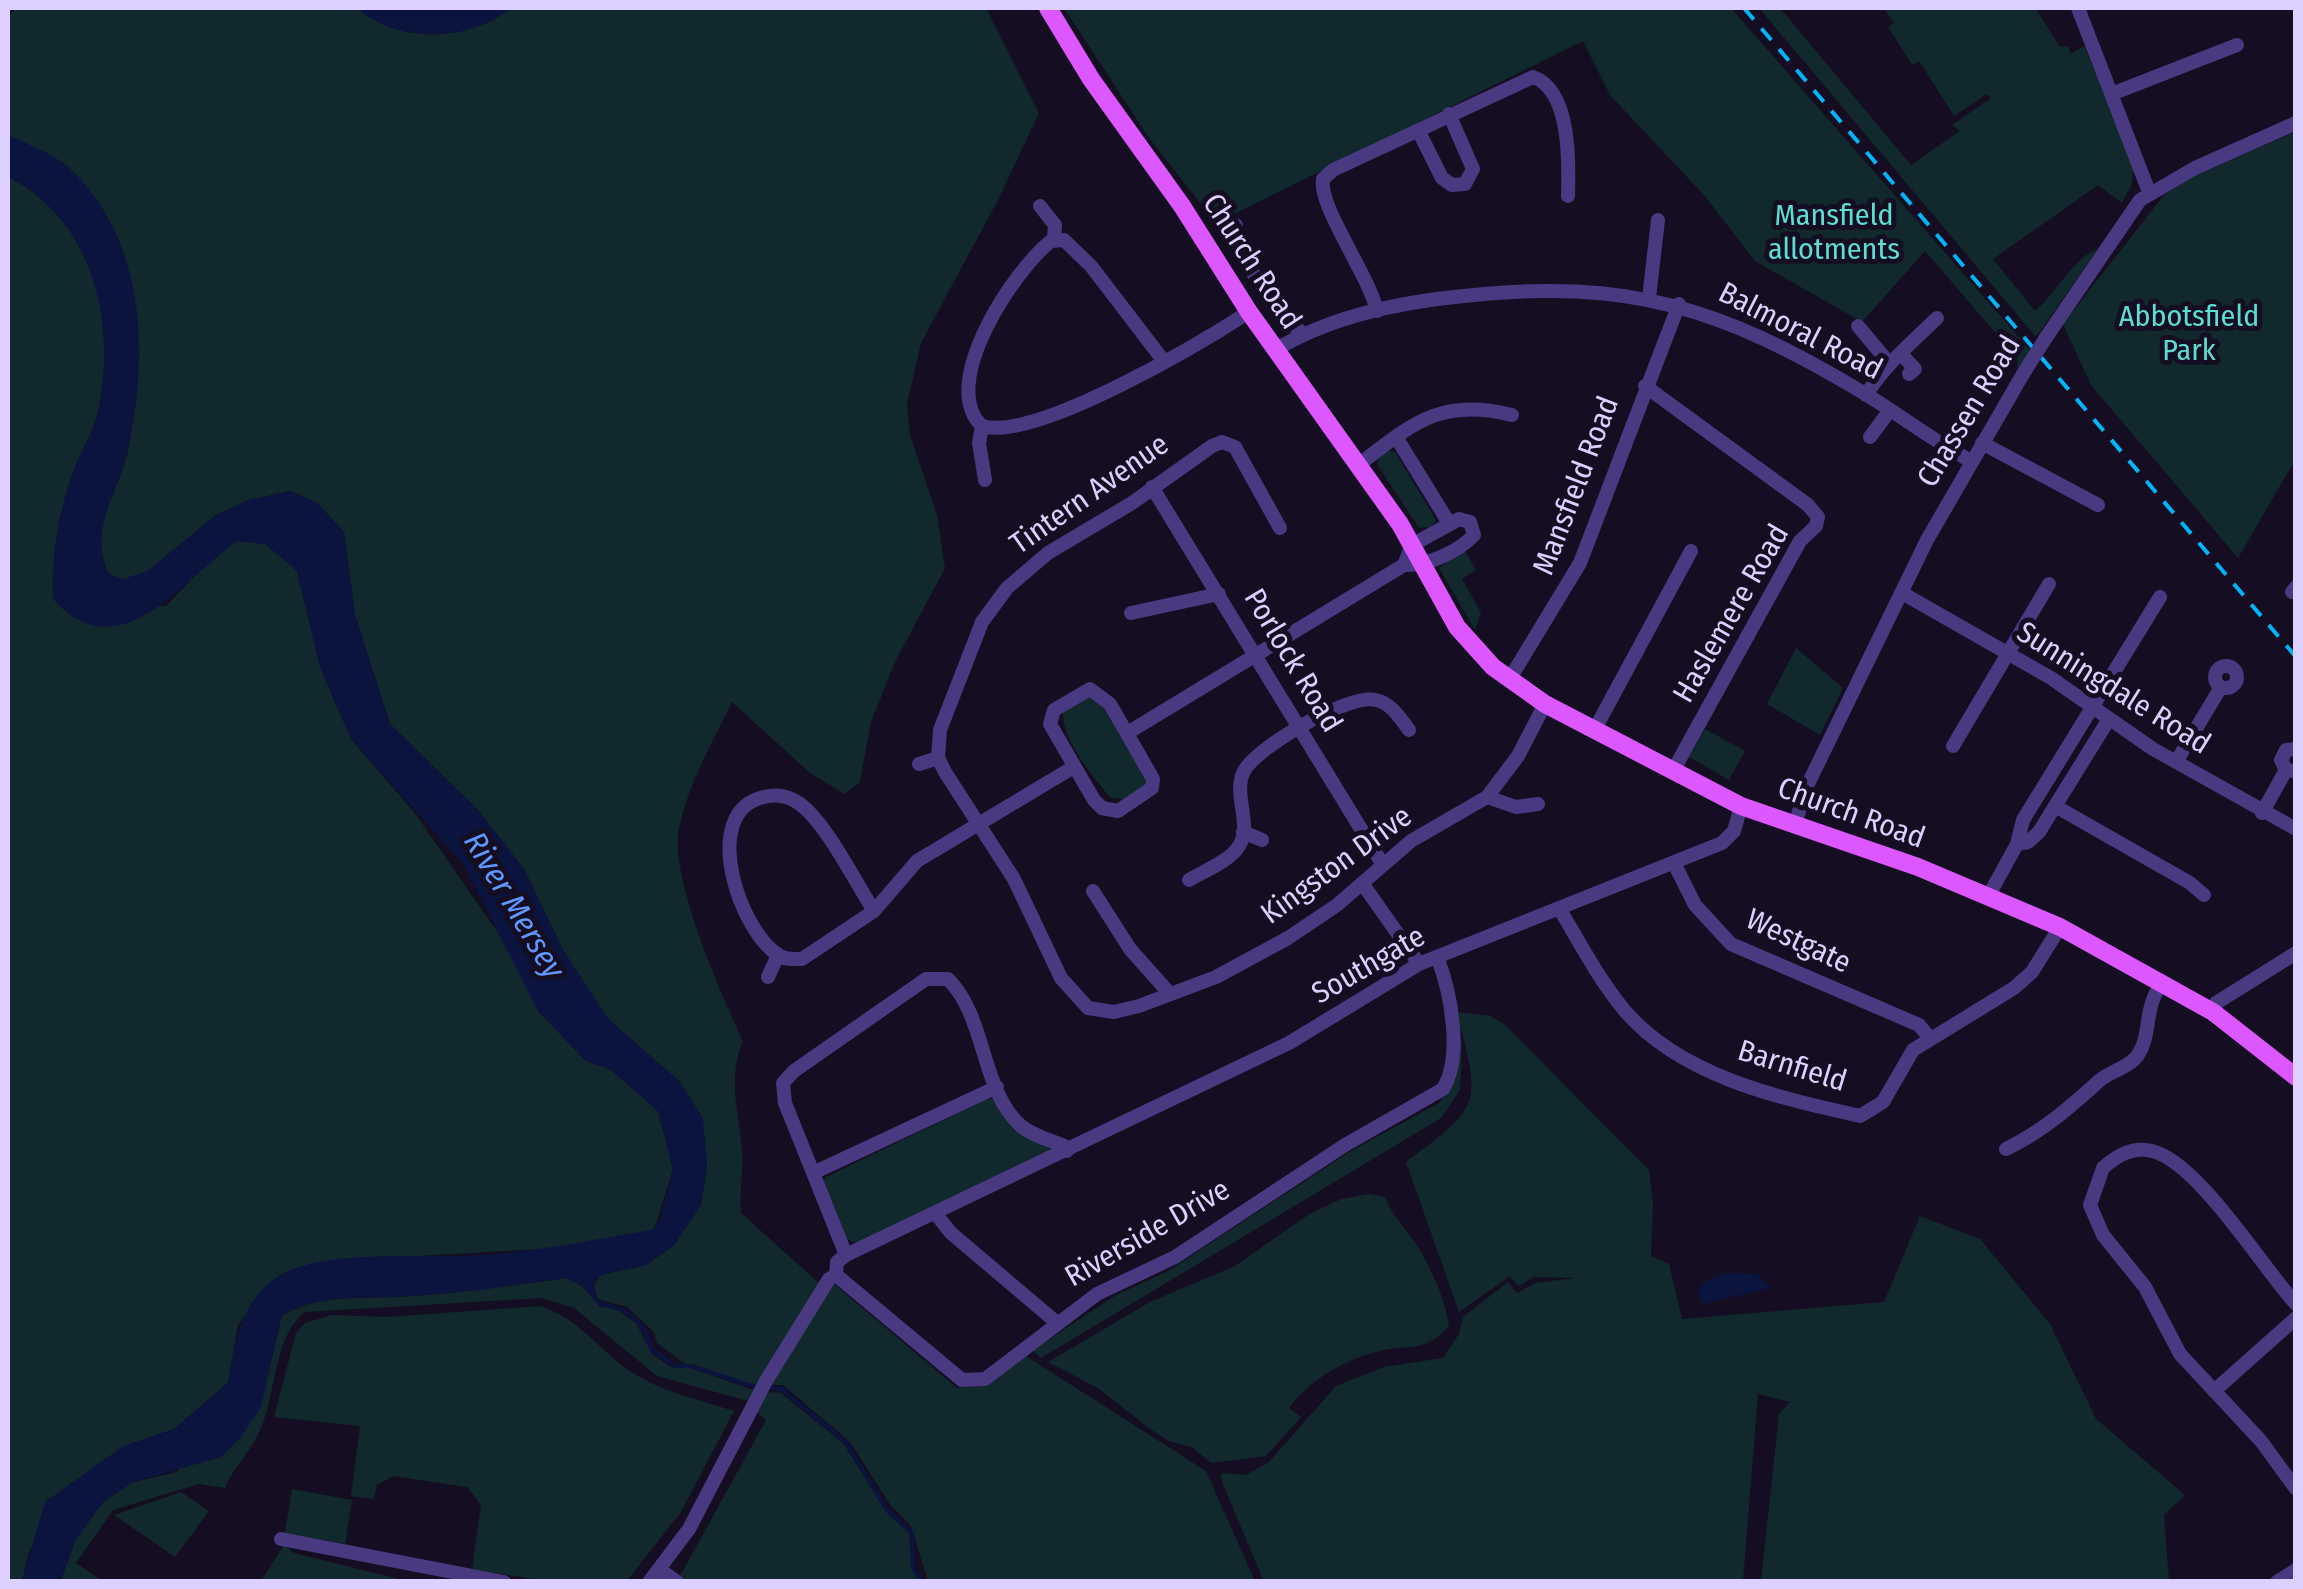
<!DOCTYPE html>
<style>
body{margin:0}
#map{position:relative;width:2303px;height:1589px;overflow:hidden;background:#150e22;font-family:"Fira Sans Condensed",sans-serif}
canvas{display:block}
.frame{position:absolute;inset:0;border:10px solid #ddcfff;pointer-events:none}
</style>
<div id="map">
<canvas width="2303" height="1589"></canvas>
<div class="frame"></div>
</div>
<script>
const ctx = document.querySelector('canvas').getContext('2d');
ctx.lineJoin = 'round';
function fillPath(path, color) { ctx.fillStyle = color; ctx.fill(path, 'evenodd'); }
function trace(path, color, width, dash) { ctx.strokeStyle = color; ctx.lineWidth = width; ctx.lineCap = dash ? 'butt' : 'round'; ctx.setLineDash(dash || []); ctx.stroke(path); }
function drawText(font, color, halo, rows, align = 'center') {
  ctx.font = font + ' "Fira Sans Condensed",sans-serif'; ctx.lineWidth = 10; ctx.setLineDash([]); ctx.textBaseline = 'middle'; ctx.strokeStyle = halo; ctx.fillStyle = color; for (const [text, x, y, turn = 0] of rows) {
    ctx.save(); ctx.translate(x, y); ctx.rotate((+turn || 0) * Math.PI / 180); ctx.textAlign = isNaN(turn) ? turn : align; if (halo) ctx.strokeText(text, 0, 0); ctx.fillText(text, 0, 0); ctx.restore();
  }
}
const green = new Path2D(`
 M16,8H357C398,44 469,42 511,8H986L1039,113L999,198L921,343L907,404L910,435L937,515L945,568L895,662L871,722L860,782L845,794L810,773L732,702C712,743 688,784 679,829C669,877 722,996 743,1041C727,1078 739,1111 742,1150C744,1170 739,1191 741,1213L820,1284L758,1386L684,1363L657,1343L653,1331L627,1307L598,1299L592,1288L601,1275L646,1265L674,1245L701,1205L707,1164L679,1081L608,1019L563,950L524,869L478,810L390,724L355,615L344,532L317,503L291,491L249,500L216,515L148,571L123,580L109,574C87,528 117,497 128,451C138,405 133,366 127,321C113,218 109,182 8,135V17Z
 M1064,8H1731L2031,351L2018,371L2017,358L1925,251L1862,322L1755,261L1704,195L1610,95L1583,41L1216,223L1149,138Z
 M1759,8H1780L1911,165L1960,131L1952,125L1991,98L1987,94L1954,116L1919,61L1912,65L1888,27L1894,23L1884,8H2035L2060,47L2068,46L2071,54L2084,46L2134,164L2132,183L2122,203L2098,185L1993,259L2035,311C2056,293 2075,256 2098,249L2036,337Z
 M2295,132V460L2238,558L2091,385L2063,324L2164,195L2189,178Z
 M8,177C93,219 117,321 99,408C95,430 81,451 73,472C58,515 54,554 53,599L166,606L208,562L237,541L267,544L297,571L320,667L351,739L414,812L505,943L538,1011L586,1061L610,1069L658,1111L673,1169L654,1230L559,1248L328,1261L273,1280L238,1325L228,1383L174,1429L122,1447L29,1551L22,1582L8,1581Z
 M1388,450L1395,452L1436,520L1431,527L1419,528L1378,466L1377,460Z
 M1464,549L1476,570L1462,579L1481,613L1475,630L1439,568Z
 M1796,648L1843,688L1820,735L1767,704Z
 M1093,691L1148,771L1145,785L1124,799L1111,798C1093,777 1061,739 1063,711Z
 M1705,729L1745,751L1729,780L1689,757Z
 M1457,1012L1490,1016L1504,1024L1649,1170L1653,1202L1651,1256L1669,1264L1682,1319L1884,1302L1920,1216L1980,1239L2050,1324L2096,1419L2185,1495L2164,1515L2169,1581H1761L1779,1414L1790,1402L1758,1394L1743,1581L1264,1582L1220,1477L1223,1473L1246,1475L1269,1462L1336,1386L1384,1367L1443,1358L1459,1334L1463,1317L1508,1282L1517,1293L1535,1283L1575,1278L1534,1277L1518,1286L1510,1276L1459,1312L1406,1162C1484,1104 1480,1106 1457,1012Z
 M1457,1040L1462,1042L1460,1090L1441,1118L1041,1358L1033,1350L1116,1295L1168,1271L1349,1152L1439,1103L1456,1079Z
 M987,1099H995L1051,1150L857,1243L843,1238L823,1182L826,1177Z
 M1369,1194L1385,1197C1393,1218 1405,1227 1416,1244C1431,1267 1446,1301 1449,1327C1421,1353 1416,1344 1384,1350C1349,1357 1310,1379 1289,1408L1301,1417L1266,1456L1211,1463L1193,1448L1169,1441L1150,1429L1098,1388L1048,1362L1150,1302L1235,1266L1308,1215L1341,1199Z
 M567,1278L582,1286L600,1307L614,1308L636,1323L652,1354L671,1367L691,1368L756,1391L752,1402L657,1376L574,1308L542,1298L305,1312C274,1335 276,1393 261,1428C252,1451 234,1465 225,1488L199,1484L113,1510L76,1563L103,1581L60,1582L76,1539L103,1502L133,1482L177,1472L272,1348L281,1316C320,1294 353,1299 395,1297C453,1294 510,1286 567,1278Z
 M834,1284L957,1388L988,1385L1026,1356L1206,1471L1255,1581H928L911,1526L891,1506L850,1442L783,1385H769Z
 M540,1306C575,1317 595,1344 623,1366C654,1390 696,1399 734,1411L681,1512L626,1582L546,1581L472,1569L481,1505L467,1487L393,1476L377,1485L374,1499L351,1496L360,1426L274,1417L296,1333L305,1323L332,1315L387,1317Z
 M770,1392L781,1393L844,1444L886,1512L909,1533L912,1567L919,1581L688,1582L680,1576L766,1420L756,1411L762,1396Z
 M292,1489L352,1500L345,1544L285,1533Z
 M181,1492L209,1511L175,1557L114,1515Z
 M284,1545L294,1553L407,1581L260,1582Z`);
const water = new Path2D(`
 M357,8H511C469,42 398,44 357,8Z
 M8,135C27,144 52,153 68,167C146,238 150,356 127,452C117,497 88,528 109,574L123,579L148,571L216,515L249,500L291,491L317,503L344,532L355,615L390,724L478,810L524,869L563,950L608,1019L679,1081L703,1118L707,1164L701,1205L674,1245L646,1265L601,1275L593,1283L598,1299L609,1307H600L582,1286L567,1278C510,1286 453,1294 395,1297C353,1299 321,1294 282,1315L261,1407L241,1437L221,1457L133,1482L103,1502L76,1539L60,1582L22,1581L45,1502L122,1447L174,1429L228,1383C235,1345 240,1305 273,1280C315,1248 418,1258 469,1256C531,1253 591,1240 652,1230L660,1219L673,1169L658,1111L610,1069L586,1061L538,1011L464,865L351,739L320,667L297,571L265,544L237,541C182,580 119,673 53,599C51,554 58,515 73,472C81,451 95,430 99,408C116,321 93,219 8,177Z
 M1725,1273L1758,1274L1770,1288L1702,1304L1698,1291L1702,1283Z`);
const stream = new Path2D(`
 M607,1305C632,1311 646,1325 651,1349L675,1366H691L759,1388
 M769,1388L782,1389L846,1443L887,1510L912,1533L913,1567L921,1582`);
const minor = new Path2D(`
 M2078,8L2149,192
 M2114,93L2237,45
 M1418,130L1442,178L1452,185L1465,184L1473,169L1449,114
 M1040,206L1055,225L1054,240
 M1236,225L1228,233L1275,308L1303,334
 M1649,298L1658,220
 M1377,311C1368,273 1318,206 1323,179L1333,170L1533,77C1571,90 1569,163 1568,196
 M1858,326L1889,363
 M2047,336L2140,200L2195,168L2296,123
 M1275,350C1331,316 1400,302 1464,296C1629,278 1722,308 1862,392C1899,414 1933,441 1971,461
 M1903,356L1915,369L1909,374
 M1645,386L1808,505L1818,517L1816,526L1800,541L1673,771
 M1866,395C1885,365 1911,343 1937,318
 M982,426C937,384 1015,269 1051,241L1064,240L1091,266L1163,360
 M982,426C1035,442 1201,343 1249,312
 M982,426L979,443L985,480
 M1396,437L1449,523
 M1870,437L1890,410
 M1982,443L2098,505
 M1361,463C1413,423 1442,397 1512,415
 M1152,487L1383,865
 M1280,528L1235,447L1222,442L1212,446L1132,503L1048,553L1007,588L982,622L940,730L938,758L945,772L1014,879L1061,978L1088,1008L1114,1012L1139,1006L1216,977L1288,938L1337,905L1411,841L1487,797L1518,756L1545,704
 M2292,592L2296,587
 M1902,593L2051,678L2153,749L2296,829
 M1131,613L1219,594
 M2215 677a11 11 0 1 1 22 0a11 11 0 1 1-22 0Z
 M1509,680L1580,563L1679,304
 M1090,689L1110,704L1153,779L1152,788L1118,811L1102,808L1094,800L1050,724L1054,710Z
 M1595,729L1691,551
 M1129,732L1404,565C1427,566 1458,552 1474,535L1470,522L1459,519L1412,545L1404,565
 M1953,746L2049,584
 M2176,762L2221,687
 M919,764L938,758
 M2295,771L2286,770L2281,760L2286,750L2296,749
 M1487,797L1516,807L1538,804
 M2055,806L2190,883L2204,895
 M2262,813L2286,770
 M1796,821L1807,786L1927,540L2023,374
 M1243,832L1262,840
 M2017,844L2028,842L2039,832L2109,719
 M1674,863L1695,905L1731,944L1919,1025L1929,1037
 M1189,880C1204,871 1230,861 1239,846C1253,824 1232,794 1244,771C1257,747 1349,693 1376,700C1391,703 1400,718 1409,730
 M1362,883L1419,964
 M1093,891L1130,949L1170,994
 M1989,895L2017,844L2023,820L2160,597
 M1559,908C1580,943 1599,980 1625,1011C1682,1077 1780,1098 1860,1116L1883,1102L1913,1050L2014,988L2032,972L2060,927
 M874,911C856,883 826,823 800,804C789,796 776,794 764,797C698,811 740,934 780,956C787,960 794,959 802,959L874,911L917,861L1072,768
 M768,977L778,955
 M2213,1012L2216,1003L2296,953
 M2006,1149C2043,1131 2069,1108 2099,1081C2110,1071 2129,1068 2138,1055C2152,1034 2143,1008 2162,983
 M815,1172L997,1087
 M935,1213L951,1233L1056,1322
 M846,1255L785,1103L783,1083L794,1071L926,979H948C987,1018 980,1089 1021,1126C1033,1136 1050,1140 1064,1146L1067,1151
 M836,1275L837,1262L846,1255L1289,1043L1419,964L1722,843L1734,831L1741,806
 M836,1275L962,1380L985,1379L1097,1294L1175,1257L1345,1145L1443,1089C1463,1056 1451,992 1437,957
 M2296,1304C2262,1267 2198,1162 2152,1151C2133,1146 2116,1156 2103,1168L2090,1205L2103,1235L2145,1287L2180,1354L2261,1441L2296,1489
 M2214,1391L2296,1318
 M281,1539L504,1582
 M659,1569L677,1582
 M649,1582L689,1529L766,1381L829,1279L836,1275
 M2277,1582L2296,1570`);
const major = new Path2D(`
 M1048,8L1091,79L1182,206L1249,312L1400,524L1457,627L1493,667L1545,704L1741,806L1918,867L2060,927L2213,1012L2296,1077`);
const rail = new Path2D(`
 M1744,8L2296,657`);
const minorBridge = new Path2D(`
 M2023,374L2047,336`);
const parkNames = [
 ["Mansfield",1834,217],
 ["allotments",1834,251],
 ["Abbotsfield",2189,318],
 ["Park",2189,352]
];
const streetNames = [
 ["Church Road",1251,262,57],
 ["Balmoral Road",1800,332,27],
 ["Chassen Road",1970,412,-59],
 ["Mansfield Road",1577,486,-69],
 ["Tintern Avenue",1090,495,-35],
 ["Haslemere Road",1732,614,-60],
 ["Porlock Road",1292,661,59],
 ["Sunningdale Road",2113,689,32],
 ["Church Road",1851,814,20],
 ["Kingston Drive",1337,866,-36],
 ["Westgate",1798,942,25],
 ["Southgate",1369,966,-30],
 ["Barnfield",1792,1067,17],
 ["Riverside Drive",1148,1234,-30]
];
const waterNames = [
 ["River Mersey",513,906,59]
];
fillPath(green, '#11282c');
fillPath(water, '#0a143f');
trace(stream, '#0a143f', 4);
trace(minor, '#483981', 14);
trace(major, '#dc57fe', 18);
trace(rail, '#02b5f8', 4, [15, 12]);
trace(minorBridge, '#483981', 14);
drawText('30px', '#5bded4', '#150e22', parkNames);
drawText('30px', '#ddcfff', '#150e22', streetNames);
drawText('italic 32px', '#5e98fe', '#150e22', waterNames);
</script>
